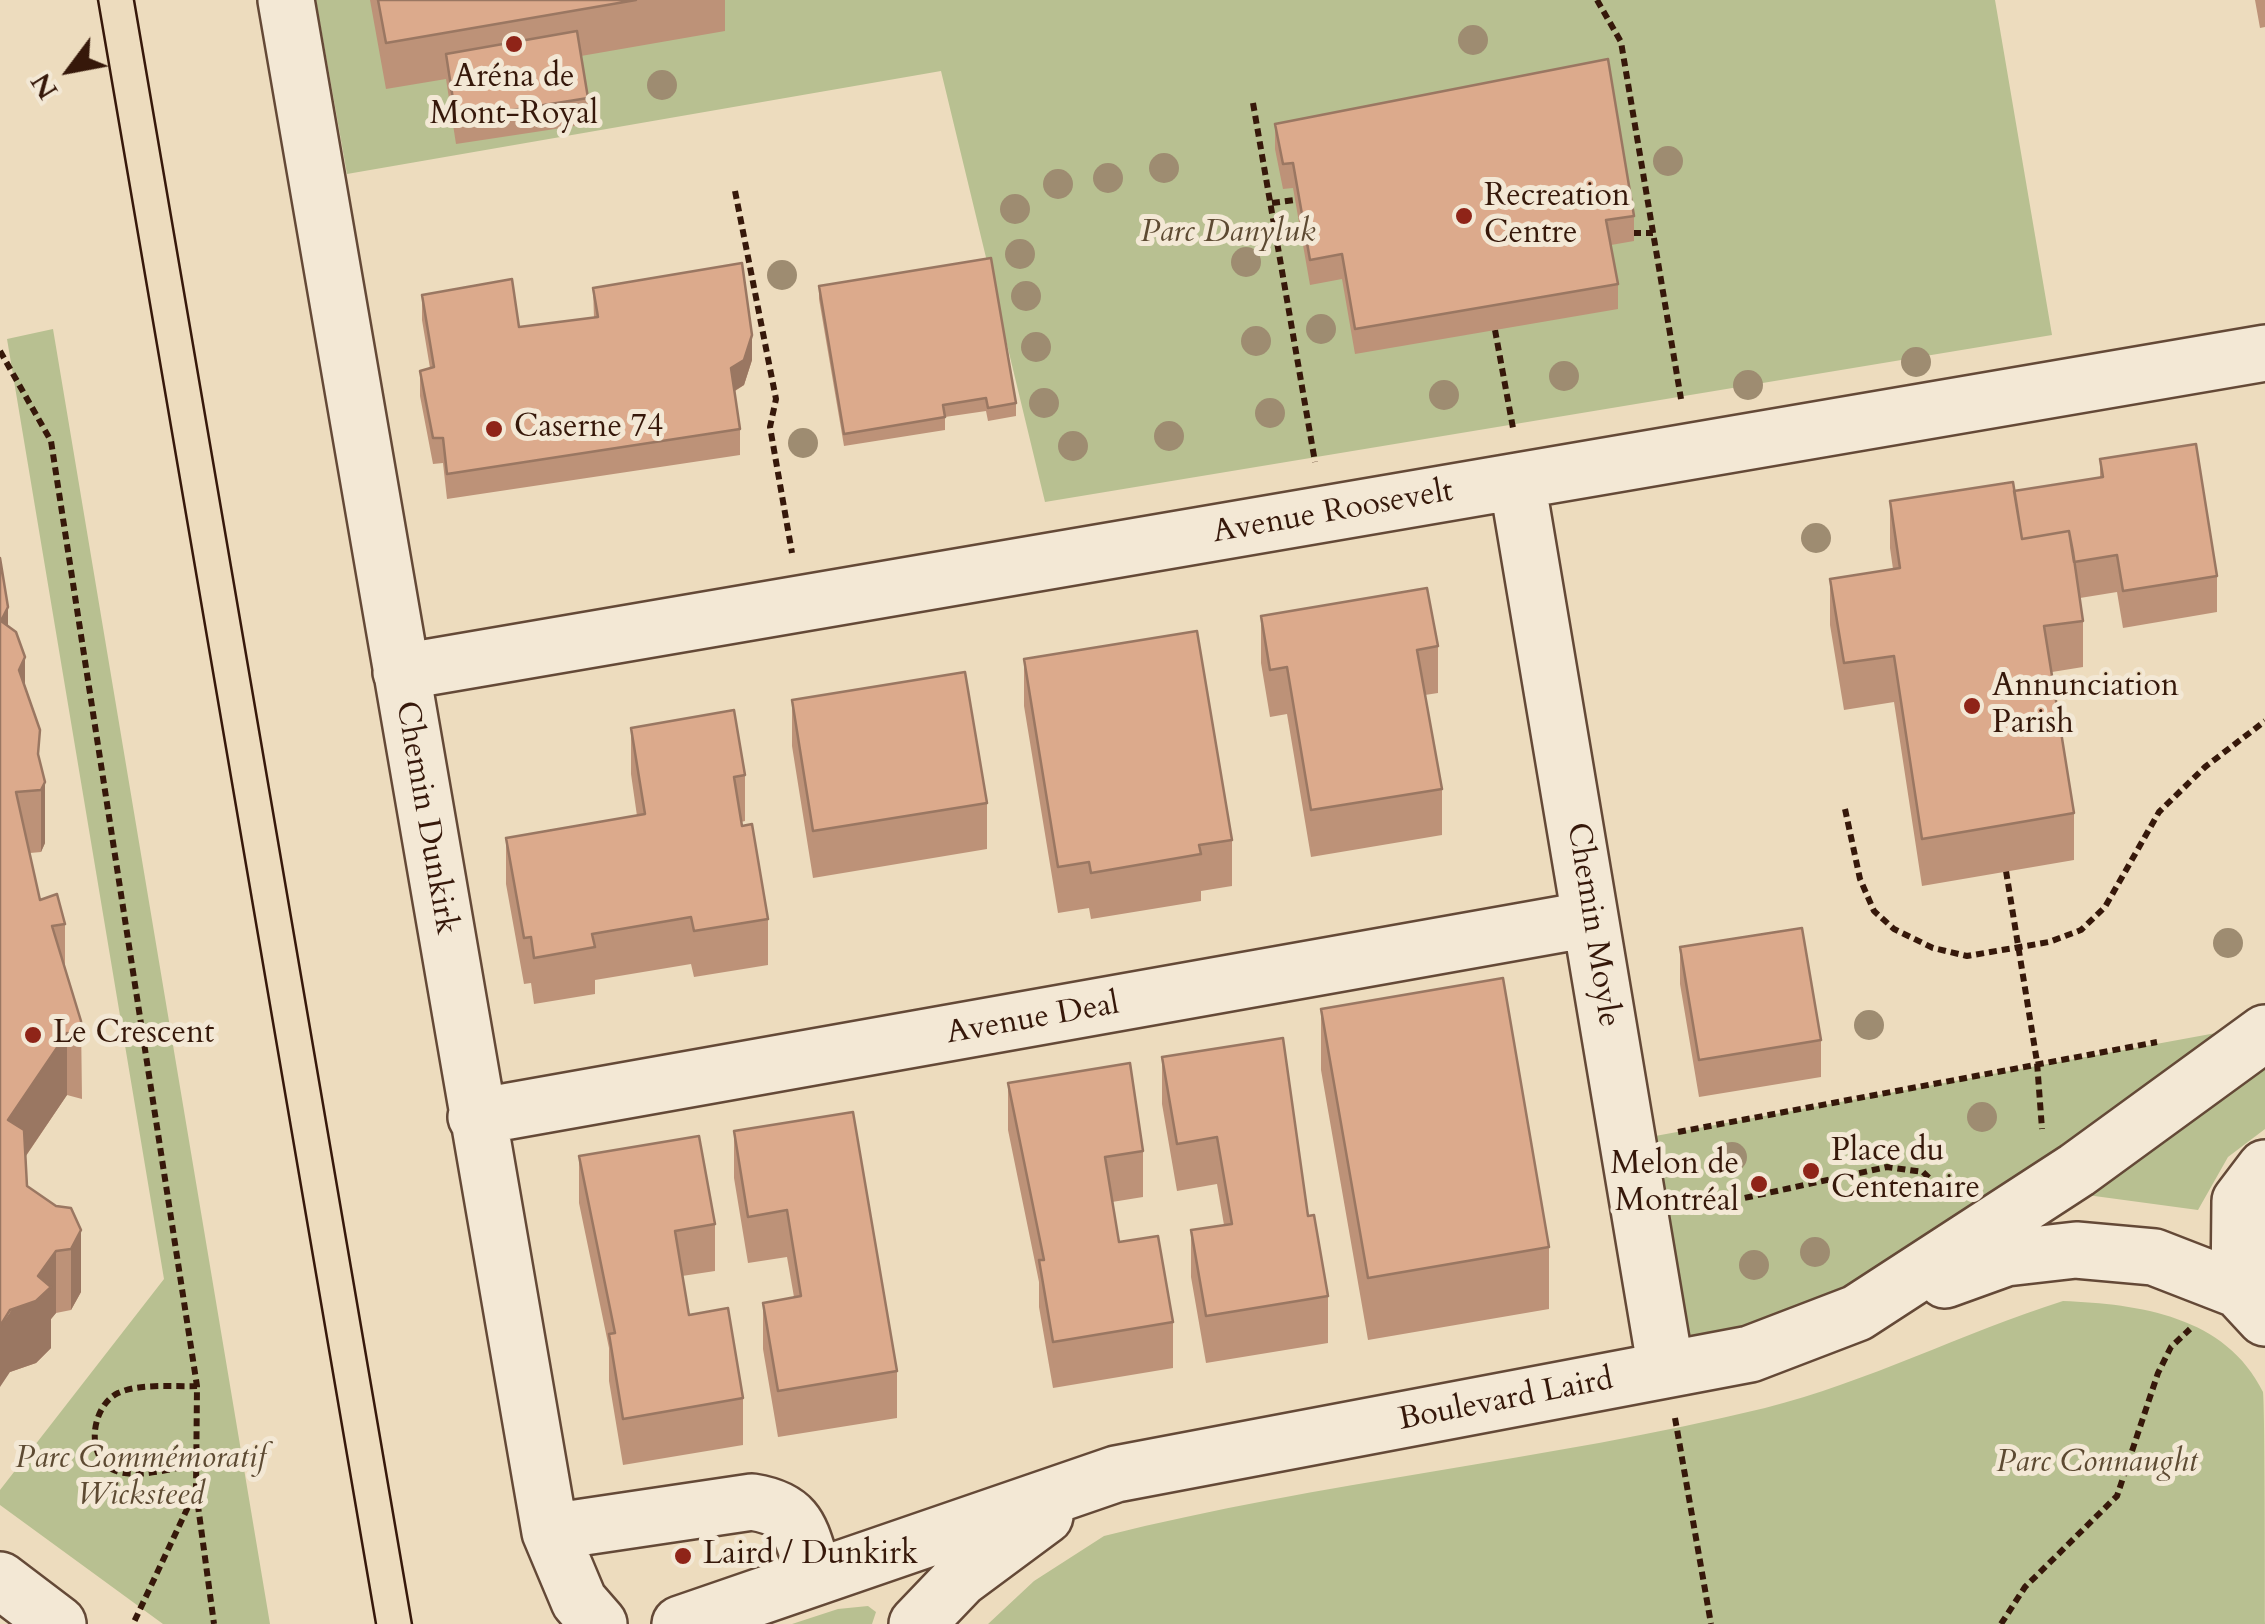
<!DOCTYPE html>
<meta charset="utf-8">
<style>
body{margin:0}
#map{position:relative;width:2265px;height:1624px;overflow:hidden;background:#eddcbe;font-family:Cardo,serif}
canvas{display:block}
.north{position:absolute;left:20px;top:20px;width:100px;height:100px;-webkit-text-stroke:8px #f3e8d5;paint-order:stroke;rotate:238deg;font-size:28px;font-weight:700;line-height:40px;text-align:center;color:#36180a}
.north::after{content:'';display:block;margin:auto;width:35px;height:45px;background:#36180a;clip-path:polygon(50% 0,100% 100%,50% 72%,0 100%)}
</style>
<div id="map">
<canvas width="2265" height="1624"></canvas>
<div class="north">N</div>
</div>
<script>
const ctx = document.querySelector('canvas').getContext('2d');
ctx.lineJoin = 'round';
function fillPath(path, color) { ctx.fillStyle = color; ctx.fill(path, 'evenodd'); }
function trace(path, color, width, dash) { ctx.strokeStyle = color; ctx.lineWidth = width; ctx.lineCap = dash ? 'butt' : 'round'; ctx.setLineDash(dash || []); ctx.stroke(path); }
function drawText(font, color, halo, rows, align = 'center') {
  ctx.font = font + ' Cardo,serif'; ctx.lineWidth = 10; ctx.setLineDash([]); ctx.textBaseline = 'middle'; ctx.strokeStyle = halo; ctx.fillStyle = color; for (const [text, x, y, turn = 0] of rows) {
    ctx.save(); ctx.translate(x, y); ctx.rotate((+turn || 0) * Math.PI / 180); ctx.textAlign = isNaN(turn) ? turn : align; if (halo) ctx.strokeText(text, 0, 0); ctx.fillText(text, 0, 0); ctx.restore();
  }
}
const green = new Path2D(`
 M316,0H1995L2052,335L1045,502L941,71L347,174Z
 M53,329L270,1624H163L0,1505V1490L164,1279L7,339Z
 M2265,1024L1857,1313L1666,1370L1628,1141Z
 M2265,1066V1129L2228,1157L2198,1210L2087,1195Z
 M2063,1301C2139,1304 2226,1316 2263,1392C2265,1411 2265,1589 2265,1624H988L1034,1581L1104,1536C1322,1481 1547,1461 1765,1408C1868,1382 1962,1333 2063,1301Z
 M868,1606L876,1612L872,1624H792L838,1609Z`);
const path = new Path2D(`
 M1597,0L1621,42L1681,399
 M1253,103L1315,462
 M735,191L776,399L770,427L792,553
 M1272,203L1295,200
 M1633,233H1653
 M1495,330L1513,428
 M0,351L51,441L197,1386L196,1490L134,1622
 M1845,809L1860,879L1874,911L1894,929L1933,948L1967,956L2049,942L2081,930L2105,907L2159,812L2205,767L2265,721
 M2006,871L2037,1062L2042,1129
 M1678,1132L2157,1042
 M1694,1209L1887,1167L1923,1172L1947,1195
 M1675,1418L1711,1624
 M195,1465C172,1468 138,1479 116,1471C84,1459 91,1406 118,1393C140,1383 173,1387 197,1386
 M196,1491L214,1624
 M2001,1624L2025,1587L2117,1496L2158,1373L2171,1347L2190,1329`);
const minor = new Path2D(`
 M286,0L550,1532L579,1601L599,1624
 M1517,481L1666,1370
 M401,672L2265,353
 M476,1117L1590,919
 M1945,1280L2006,1258L2076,1250L2154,1257L2239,1290L2265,1318
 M2239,1290L2240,1201L2265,1168
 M550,1532L752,1502C802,1510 800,1533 815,1576
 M0,1580L58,1624
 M680,1624L1116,1474L1750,1354L1857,1313L2077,1170L2265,1033
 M917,1624L960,1579L1045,1516`);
const tram = new Path2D(`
 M98,0L376,1624
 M134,0L412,1624`);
const trees = [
 [1473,40],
 [662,85],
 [1668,161],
 [1164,168],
 [1108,178],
 [1058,184],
 [1015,209],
 [1020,254],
 [1246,262],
 [782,275],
 [1026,296],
 [1321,329],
 [1256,341],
 [1036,347],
 [1916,362],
 [1564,376],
 [1748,385],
 [1444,395],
 [1044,403],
 [1270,413],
 [1169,436],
 [803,443],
 [1073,446],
 [1816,538],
 [2228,943],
 [1869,1025],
 [1982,1117],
 [1732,1157],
 [1815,1252],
 [1754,1265]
];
const wall = new Path2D(`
 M370,0H725V31L581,56L588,98V124L456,144L446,79L386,89Z
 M2255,0H2265V27L2260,28Z
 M1275,124L1634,216V241L1611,245L1618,284V309L1355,354L1342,279L1310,285L1293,188L1283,189L1275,149Z
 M819,286L1016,403V416L988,421L986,411L945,417V430L844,446L819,299Z
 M593,288L752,360L744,385L735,391L740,429V455L447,499L443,463L433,464L420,396V371L430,368L422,320V295L519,327L594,318Z
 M2100,459L2217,576V612L2123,628L2117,592L2080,598L2083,621V667L2052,672L2074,813V860L1922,886L1894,702L1844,710L1830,625V579L1893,569L1890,548V501L2014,491L2100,478Z
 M1261,616L1438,646V693L1425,695L1442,789V835L1311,857L1287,714L1270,717L1261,663Z
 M8,626L25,687L40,763L45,843L41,852L30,853L40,900L65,924V968L81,1021L82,1099L67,1095L26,1156L27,1186L56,1206L71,1208L81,1292L71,1310L56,1313L51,1319V1348L36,1363L10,1372Z
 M1024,659L1232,840V886L1201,891V901L1091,919L1089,908L1058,913L1024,706Z
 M792,700L987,803V849L813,878L792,746Z
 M631,728L745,775V821L741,822L768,919V965L694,977L691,964L595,980V994L534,1004L531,983L524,984L506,884V838L637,816L631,774Z
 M1680,947L1821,1040V1077L1699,1097L1680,984Z
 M1321,1009L1549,1247V1309L1368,1340L1321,1070Z
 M1162,1057L1308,1216L1328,1296V1343L1206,1363L1191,1277V1230L1224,1225L1217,1184L1177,1191L1162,1104Z
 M1008,1083L1143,1151V1197L1112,1202L1119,1242L1173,1322V1368L1053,1388L1039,1307V1282L1008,1130Z
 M734,1131L897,1371V1418L778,1437L763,1349V1303L794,1297L787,1257L748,1263L734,1178Z
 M579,1156L715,1224V1271L682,1276L689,1315L743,1398V1445L623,1465L609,1381V1348L579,1203Z`);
const shadedWall = new Path2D(`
 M752,335V360L744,385L731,393V368Z
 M8,607V669L1,621Z
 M25,657V719L19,670Z
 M45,782V843L41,852V790Z
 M67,1033V1095L8,1182V1120Z
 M81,1230V1292L71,1310V1249Z
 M56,1251V1313L51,1319V1348L36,1363L10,1372L0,1387V1326Z`);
const building = new Path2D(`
 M378,0H636L386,43Z
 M577,31L588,98L456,119L446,54Z
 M1608,59L1634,216L1606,220L1618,284L1355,329L1342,254L1310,260L1293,163L1283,164L1275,124Z
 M991,258L1016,403L988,408L986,398L943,405L945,417L844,434L819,286Z
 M742,263L752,335L744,360L731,368L740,429L447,474L443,438H433L420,371L434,367L422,295L512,279L519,327L598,317L593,288Z
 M2196,444L2217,576L2123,591L2117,555L2074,562L2069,531L2022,539L2014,491L2103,477L2100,459Z
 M2013,482L2022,539L2069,531L2073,552L2083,621L2044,626L2074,813L1922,839L1894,656L1844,663L1830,579L1900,568L1890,501Z
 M0,558L8,607L1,621L16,632L25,657L19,670L40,730L38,754L45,782L41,790L16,792L40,900L57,894L65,924L52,926L81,1021L82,1037L67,1033L8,1120L24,1130L27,1186L56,1206L71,1208L81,1230L71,1249L56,1251L38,1276L51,1287L36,1301L10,1310L0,1326Z
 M1427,588L1438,646L1417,650L1442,789L1311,810L1287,667L1270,670L1261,616Z
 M1197,631L1232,840L1199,845L1201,854L1091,873L1089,862L1058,867L1024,659Z
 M965,672L987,803L813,831L792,700Z
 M734,710L745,775L734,777L742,826L752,824L768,919L694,931L691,917L592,934L595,947L534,958L531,937L524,938L506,838L645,814L631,728Z
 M1802,928L1821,1040L1699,1060L1680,947Z
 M1503,978L1549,1247L1368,1278L1321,1009Z
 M1283,1038L1308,1216L1314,1215L1328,1296L1206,1316L1191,1230L1232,1224L1217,1137L1177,1144L1162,1057Z
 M1130,1063L1143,1151L1105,1157L1119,1242L1158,1236L1173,1322L1053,1342L1039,1260H1044L1008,1083Z
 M853,1112L897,1371L778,1391L763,1303L801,1296L787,1210L748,1217L734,1131Z
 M699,1136L715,1224L675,1231L689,1315L728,1308L743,1398L623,1419L609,1334L615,1333L579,1156Z`);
const markers = [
 [514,44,10,"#8f2418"],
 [1464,216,10,"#8f2418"],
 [494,429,10,"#8f2418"],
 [1972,706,10,"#8f2418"],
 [33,1035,10,"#8f2418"],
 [1811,1171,10,"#8f2418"],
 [1759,1184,10,"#8f2418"],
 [683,1556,10,"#8f2418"]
];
const poiNames = [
 ["Aréna de",514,79,"center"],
 ["Mont-Royal",514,116,"center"],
 ["Recreation",1484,198],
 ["Centre",1484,235],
 ["Caserne 74",514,429],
 ["Annunciation",1992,688],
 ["Parish",1992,725],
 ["Le Crescent",53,1035],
 ["Place du",1831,1153],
 ["Centenaire",1831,1190],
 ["Melon de",1739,1166,"right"],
 ["Montréal",1739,1203,"right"],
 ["Laird / Dunkirk",703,1556]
];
const parkNames = [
 ["Parc Danyluk",1228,234],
 ["Parc Commémoratif",141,1460],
 ["Wicksteed",141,1497],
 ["Parc Connaught",2097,1464]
];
const streetNames = [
 ["Avenue Roosevelt",1333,513,-10],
 ["Chemin Dunkirk",425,818,80],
 ["Chemin Moyle",1592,925,81],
 ["Avenue Deal",1033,1020,-10],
 ["Boulevard Laird",1506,1401,-11]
];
fillPath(green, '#b8c091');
trace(minor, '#644937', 60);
trace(path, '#36180a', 6, [8, 5]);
trace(minor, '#f3e8d5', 55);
trace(tram, '#36180a', 2.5);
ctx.fillStyle = '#9e8c71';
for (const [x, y] of trees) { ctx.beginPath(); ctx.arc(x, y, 15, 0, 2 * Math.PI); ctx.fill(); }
fillPath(wall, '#bd9278');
fillPath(shadedWall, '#9a7762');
fillPath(building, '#dcaa8c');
trace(building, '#9a7762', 2.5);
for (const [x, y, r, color] of markers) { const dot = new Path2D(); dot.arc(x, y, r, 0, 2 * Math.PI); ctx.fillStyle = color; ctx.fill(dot); trace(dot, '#f3e8d5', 4); }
drawText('32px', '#36180a', '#f3e8d5', poiNames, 'left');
drawText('italic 32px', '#5d4a32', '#f3e8d5', parkNames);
drawText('32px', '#36180a', '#f3e8d5', streetNames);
</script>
